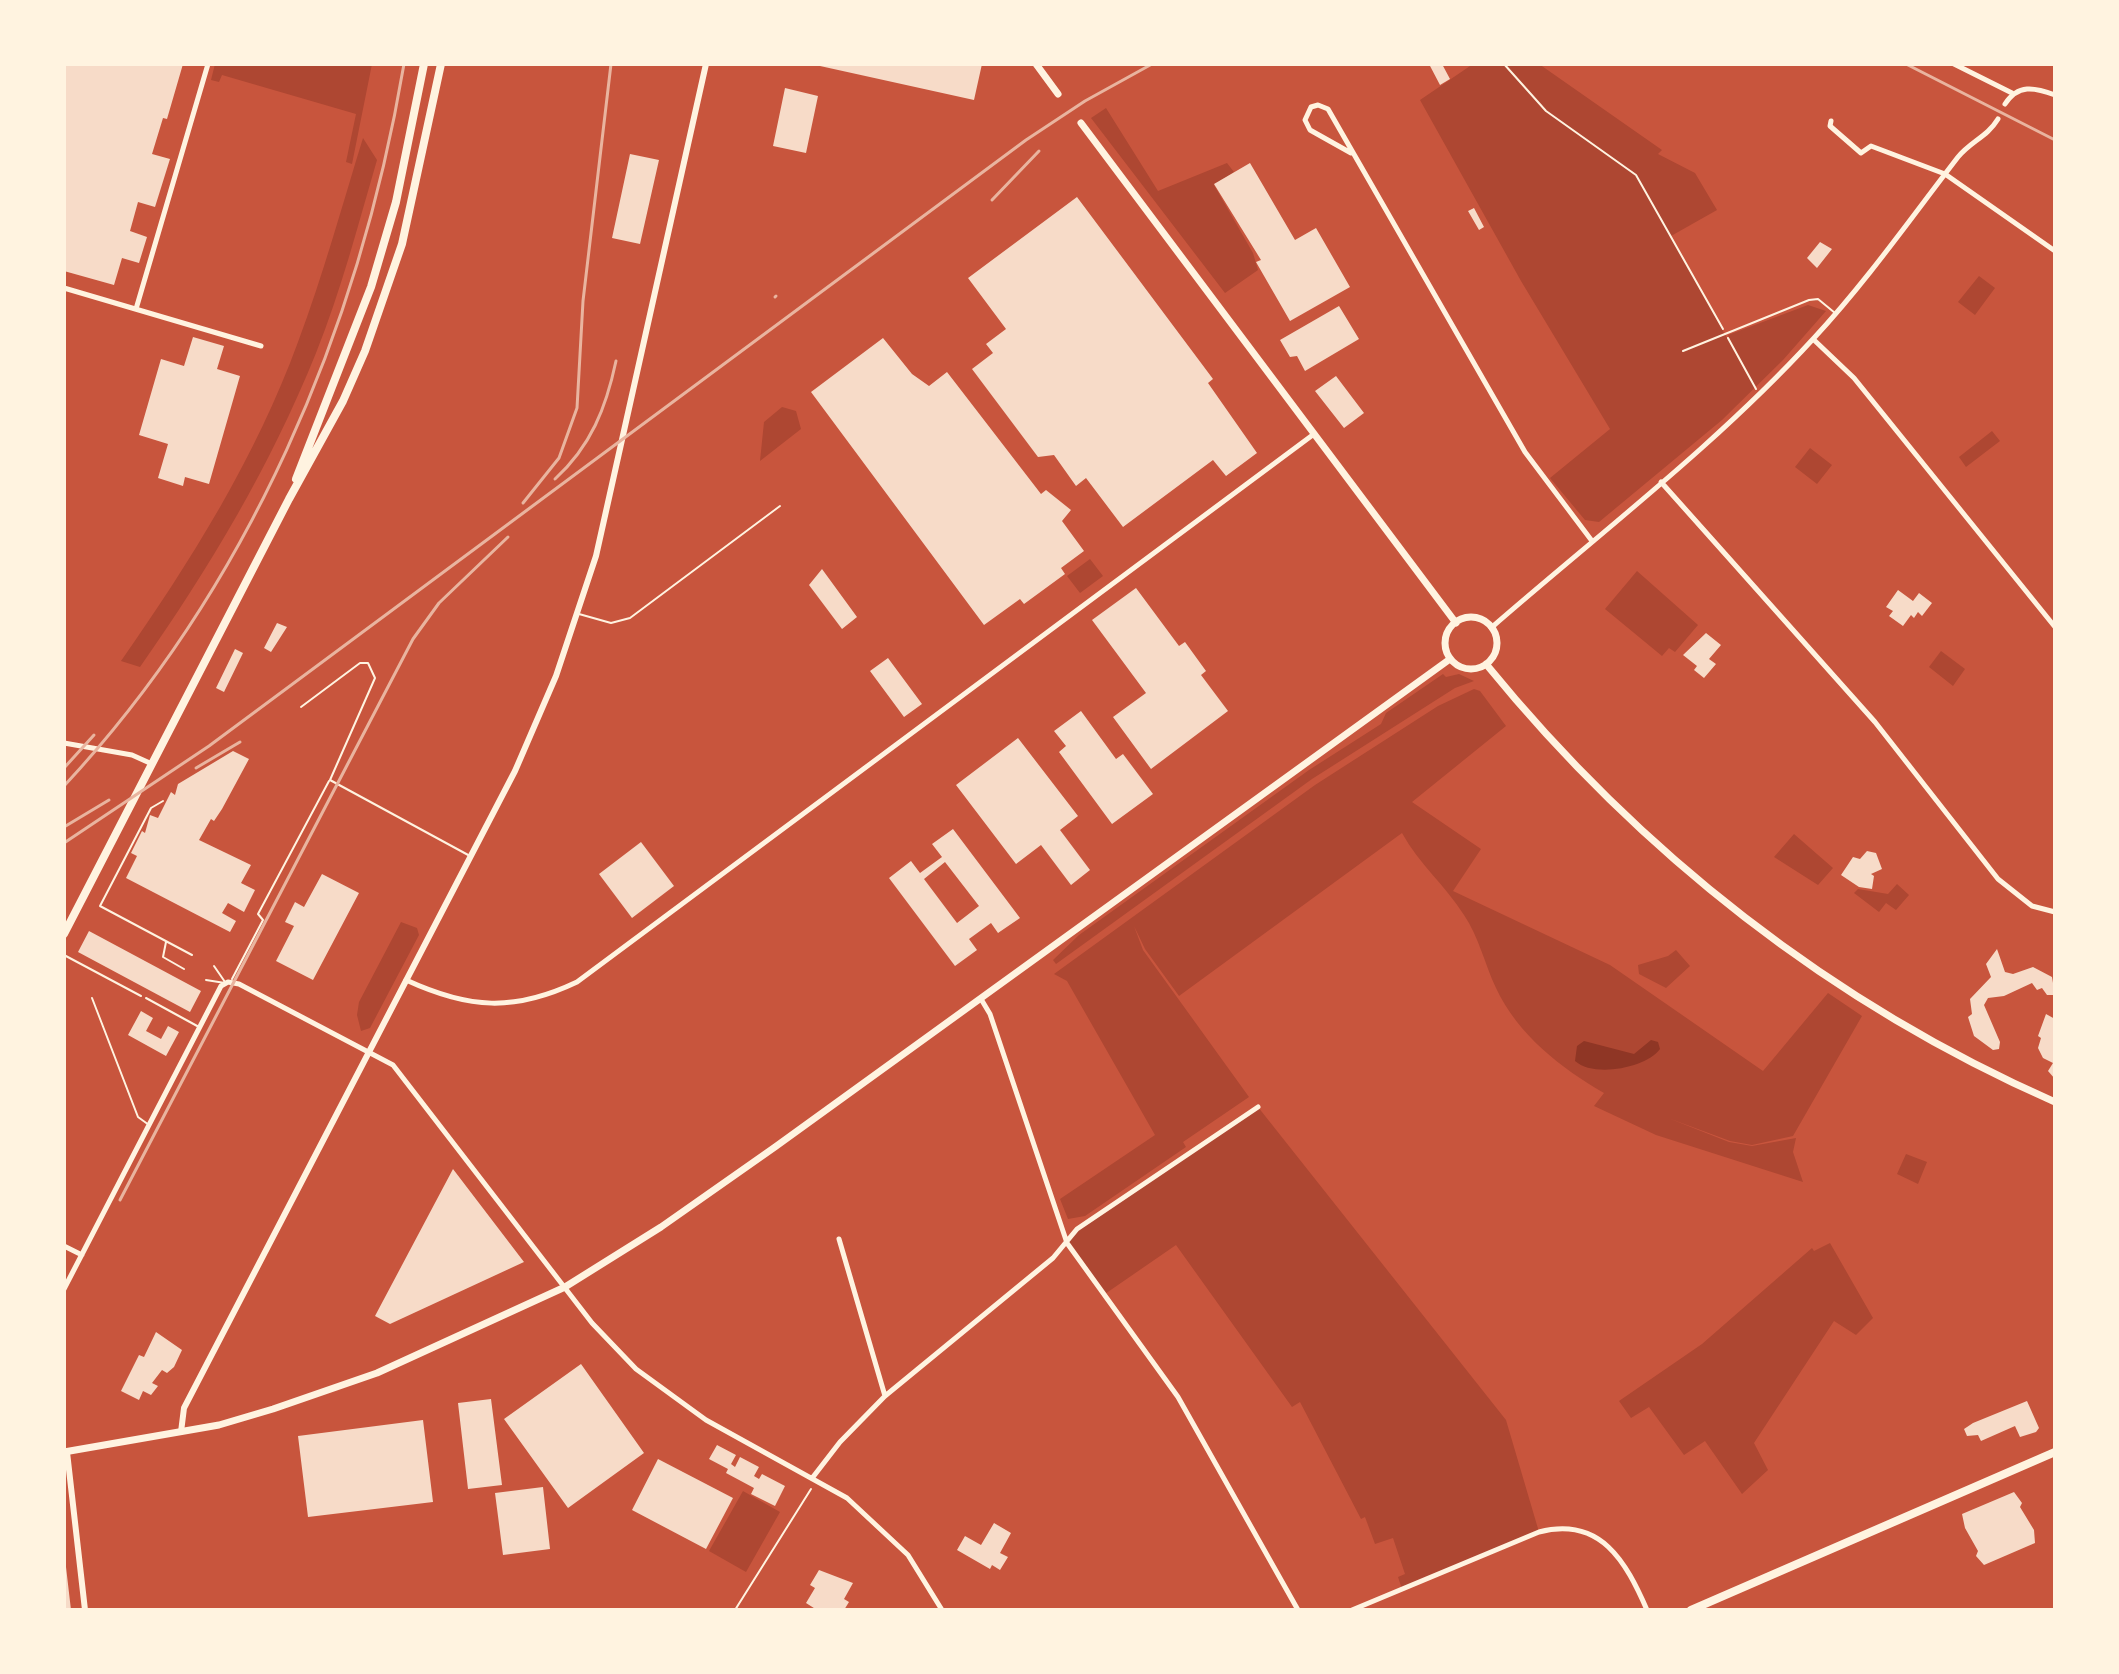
<!DOCTYPE html>
<style>
body{margin:0}
#map{position:relative;width:2119px;height:1674px;overflow:hidden;background:#c8553d;font-family:"Times New Roman",serif}
canvas{display:block}
.frame{position:absolute;inset:0;border:66px solid #fff3e0;pointer-events:none}
</style>
<div id="map">
<canvas width="2119" height="1674"></canvas>
<div class="frame"></div>
</div>
<script>
const ctx = document.querySelector('canvas').getContext('2d');
ctx.lineJoin = 'round';
function fillPath(path, color) { ctx.fillStyle = color; ctx.fill(path, 'evenodd'); }
function trace(path, color, width, dash) { ctx.strokeStyle = color; ctx.lineWidth = width; ctx.lineCap = dash ? 'butt' : 'round'; ctx.setLineDash(dash || []); ctx.stroke(path); }
const green = new Path2D(`
 M215,64H372L352,164L346,162L356,114L222,75L219,82L211,80Z
 M1473,64H1539L1662,150L1658,154L1695,173L1717,210L1671,236L1751,382L1728,335L1808,305L1826,311L1783,360L1722,420L1599,522L1585,520L1550,478L1610,429L1521,281L1420,100Z
 M1106,108L1158,191L1227,163L1234,172L1214,185L1253,253L1258,270L1225,293L1091,118Z
 M363,138L377,160C358,225 341,291 316,353C270,467 210,567 140,667L121,661C191,561 256,457 298,342C323,275 342,206 363,138Z
 M1979,276L1995,288L1975,315L1958,302Z
 M782,407L796,411L801,429L760,461L764,422Z
 M1992,431L2000,441L1966,467L1959,457Z
 M1810,448L1832,465L1817,484L1795,467Z
 M1090,559L1103,576L1080,593L1067,576Z
 M1637,571L1698,625L1675,652L1669,648L1662,656L1605,609Z
 M1941,651L1965,669L1953,686L1929,667Z
 M1443,674L1446,677L1459,674L1474,681L1455,688L1312,779L1056,964L1053,960L1079,935L1309,770L1381,724L1386,713Z
 M1474,689L1480,691L1506,726L1412,802L1481,849L1453,891L1610,965L1763,1071L1828,993L1862,1016L1793,1136L1752,1145L1730,1141L1668,1118L1729,1142L1752,1146L1796,1138L1793,1152L1803,1182L1656,1135L1594,1106L1604,1093C1561,1068 1518,1035 1496,988C1485,965 1479,937 1464,915C1445,885 1419,864 1402,833L1179,996L1145,949L1134,926L1143,950L1249,1097L1183,1142L1186,1147L1085,1216L1068,1219L1060,1199L1155,1135L1067,981L1054,974L1315,785L1438,706Z
 M1794,834L1833,868L1818,885L1774,857Z
 M1897,884L1909,895L1896,910L1886,903L1879,912L1854,893L1858,889L1888,894Z
 M401,922L417,928L419,935L370,1028L361,1031L357,1015L359,1002Z
 M1676,950L1690,966L1666,988L1639,974L1638,965L1668,956Z
 M1258,1107L1506,1420L1539,1532L1402,1589L1398,1577L1405,1574L1393,1538L1375,1544L1365,1517L1361,1519L1300,1402L1292,1407L1176,1245L1102,1296L1067,1243L1077,1229Z
 M1906,1154L1927,1162L1918,1184L1897,1174Z
 M1830,1243L1873,1318L1856,1335L1834,1321L1754,1443L1768,1470L1742,1494L1705,1441L1684,1455L1649,1407L1631,1418L1619,1401L1702,1344L1812,1248L1814,1251Z
 M743,1491L780,1512L746,1572L709,1551Z`);
const water = new Path2D(`
 M1651,1040L1658,1042L1660,1049C1646,1068 1594,1078 1575,1061L1577,1046L1584,1041L1634,1054Z`);
const building = new Path2D(`
 M64,64H183L167,119L163,118L152,154L170,159L155,207L138,202L130,231L147,237L139,263L122,258L114,285L64,271Z
 M811,64H982L974,100Z
 M1429,64H1442L1450,79L1440,85Z
 M785,88L818,96L806,153L773,146Z
 M630,154L659,160L640,244L612,238Z
 M1250,163L1295,240L1316,228L1350,287L1290,321L1256,262L1261,260L1214,184Z
 M1077,197L1213,379L1208,383L1257,453L1226,476L1213,460L1123,527L1086,478L1076,486L1054,455L1038,457L972,369L993,353L986,344L1006,329L968,278Z
 M1474,208L1484,227L1479,230L1468,211Z
 M1820,242L1832,249L1817,268L1807,258Z
 M1339,306L1359,339L1305,371L1297,356L1290,357L1280,340Z
 M193,337L224,346L217,369L240,376L209,484L185,477L183,486L158,478L168,444L139,435L161,359L184,366Z
 M883,338L912,374L929,386L947,372L1041,494L1046,490L1071,510L1062,521L1084,551L1061,568L1065,574L1024,604L1020,599L984,625L811,392Z
 M1336,376L1364,413L1344,428L1315,391Z
 M822,569L857,617L842,629L809,585Z
 M1136,588L1179,646L1185,642L1206,671L1201,675L1228,711L1151,769L1113,717L1146,693L1092,620Z
 M1898,590L1913,601L1919,593L1932,603L1922,616L1918,612L1914,618L1911,615L1903,626L1889,616L1893,611L1886,607Z
 M277,623L287,627L271,652L264,648Z
 M1706,633L1721,645L1709,659L1716,664L1704,678L1694,670L1697,666L1683,655Z
 M235,649L243,653L224,692L216,688Z
 M888,658L922,704L904,717L870,671Z
 M1081,711L1116,759L1123,754L1153,794L1112,824L1059,752L1066,746L1054,731Z
 M1018,738L1078,816L1060,830L1090,870L1071,885L1041,845L1016,864L956,785Z
 M233,751L249,759L222,809L214,821L211,819L199,840L251,865L241,883L255,890L244,912L228,903L222,913L236,921L230,932L126,878L137,856L131,853L142,831L145,833L150,815L158,818L171,792L175,795L178,784Z
 M953,829L1020,918L998,933L991,923L969,939L977,950L955,966L889,878L911,861L920,873L942,857L932,844ZM945,862L979,906L957,923L924,879Z
 M641,842L674,886L632,918L599,874Z
 M1867,851L1876,853L1882,869L1871,874L1874,876L1872,889L1859,887L1841,875L1853,857L1860,859Z
 M322,874L359,893L313,980L276,961L294,926L285,922L295,902L304,907Z
 M89,931L201,991L190,1012L78,952Z
 M1997,949L2005,972L2013,974L2033,967L2052,977L2055,995H2047L2042,988L2037,990L2032,983L2004,996L1988,998L1984,1005L2000,1042L1999,1049L1993,1050L1974,1036L1968,1017L1972,1014L1970,999L1991,977L1986,964Z
 M141,1011L153,1018L146,1031L161,1039L168,1026L179,1032L166,1056L128,1035Z
 M2046,1014L2055,1019V1079L2048,1071L2053,1063L2043,1058L2038,1048L2041,1038L2038,1036Z
 M453,1169L524,1262L390,1324L375,1316Z
 M156,1332L182,1350L174,1367L167,1373L162,1370L152,1383L158,1386L151,1395L143,1391L139,1400L121,1391L139,1355L144,1357Z
 M581,1364L644,1453L568,1508L504,1419Z
 M491,1399L502,1485L468,1489L458,1403Z
 M2027,1401L2039,1428L2036,1432L2020,1437L2015,1426L1981,1441L1978,1435L1967,1436L1964,1429L1973,1423Z
 M423,1420L433,1502L308,1517L298,1436Z
 M717,1445L736,1455L731,1464L735,1467L740,1457L759,1467L754,1476L759,1479L762,1474L785,1486L775,1506L751,1494L754,1488L726,1473L728,1469L709,1459Z
 M658,1459L733,1498L706,1549L632,1510Z
 M543,1487L550,1549L503,1555L495,1493Z
 M2014,1492L2022,1503L2020,1507L2034,1530L2035,1543L1984,1565L1976,1556L1978,1551L1965,1528L1962,1514Z
 M994,1523L1011,1533L1000,1553L1008,1557L1000,1570L992,1565L990,1569L957,1550L965,1536L981,1545Z
 M64,1567H66L71,1610H64Z
 M819,1570L853,1583L844,1599L849,1602L844,1610H817L806,1603L815,1588L810,1585Z`);
const path = new Path2D(`
 M1504,64L1546,111L1636,175L1723,329
 M1728,338L1756,389
 M64,955L141,996
 M735,1610L811,1489`);
const service = new Path2D(`
 M1683,351L1809,300L1818,299L1835,313
 M579,614L611,623L630,618L780,506
 M301,707L360,663H368L375,678L330,780L470,856
 M163,801L151,808L100,906L192,955
 M166,942L163,957L184,969
 M214,966L225,982
 M232,979L263,920L258,914L329,781
 M206,980L225,983
 M92,998L138,1117L149,1125
 M146,998L199,1027`);
const minor = new Path2D(`
 M1954,64L2012,93
 M2005,104C2018,84 2034,87 2055,95
 M1831,121L1830,126L1861,153L1871,146L1945,174L2055,251
 M1351,153L1310,130L1305,120L1311,107L1318,105L1328,109L1525,452L1592,541
 M64,288L261,346
 M136,309L208,64
 M1813,339L1854,378L2055,627
 M1661,482L1875,722L1998,879L2032,906L2055,912
 M1491,628C1600,533 1716,445 1814,338C1866,282 1911,218 1958,157C1971,141 1987,137 1998,119
 M64,743L132,755L152,764
 M406,980C469,1009 514,1012 577,982L1314,434
 M981,999L990,1014L1067,1243L1178,1397L1298,1610
 M839,1239L885,1396
 M64,1246L82,1255
 M64,1289L221,986L228,982L239,984L393,1065L592,1323L636,1369L706,1420L847,1498L908,1555L942,1610
 M813,1477L840,1442L885,1396L1053,1258L1077,1229L1258,1107
 M1352,1610L1539,1532C1601,1516 1626,1562 1647,1610`);
const tertiary = new Path2D(`
 M181,1432L184,1408L515,771L556,676L596,556L706,64
 M67,1452L85,1610`);
const secondary = new Path2D(`
 M1036,64L1058,94
 M1081,123L1456,623
 M1445 643a26 26 0 1 1 52 0a26 26 0 1 1-52 0Z
 M1486,664C1640,853 1832,1004 2055,1102
 M64,1452L219,1425L273,1409L377,1373L565,1287L661,1227L775,1147L1450,659`);
const primary = new Path2D(`
 M296,479L371,287L396,202L424,64
 M64,934L289,499L343,401L365,351L402,244L441,64
 M1691,1610L2055,1452`);
const rail = new Path2D(`
 M1906,64L2055,140
 M992,200L1039,151
 M775,297L776,296
 M555,479C591,446 606,408 616,361
 M523,503L559,458L577,408L583,301L611,64
 M64,768L94,735
 M196,768L240,742
 M64,786C249,587 359,330 404,64
 M64,827L109,800
 M64,843L209,746L1026,140L1085,101L1152,64
 M120,1200L413,639L439,603L508,537`);
fillPath(green, '#ae4732');
fillPath(water, '#8f3625');
fillPath(building, '#f7dbc8');
trace(path, '#fff3e0', 2);
trace(service, '#fff3e0', 2);
trace(minor, '#fff3e0', 5);
trace(tertiary, '#fff3e0', 6);
trace(secondary, '#fff3e0', 7);
trace(primary, '#fff3e0', 8);
trace(rail, '#e9b49f', 3);
</script>
